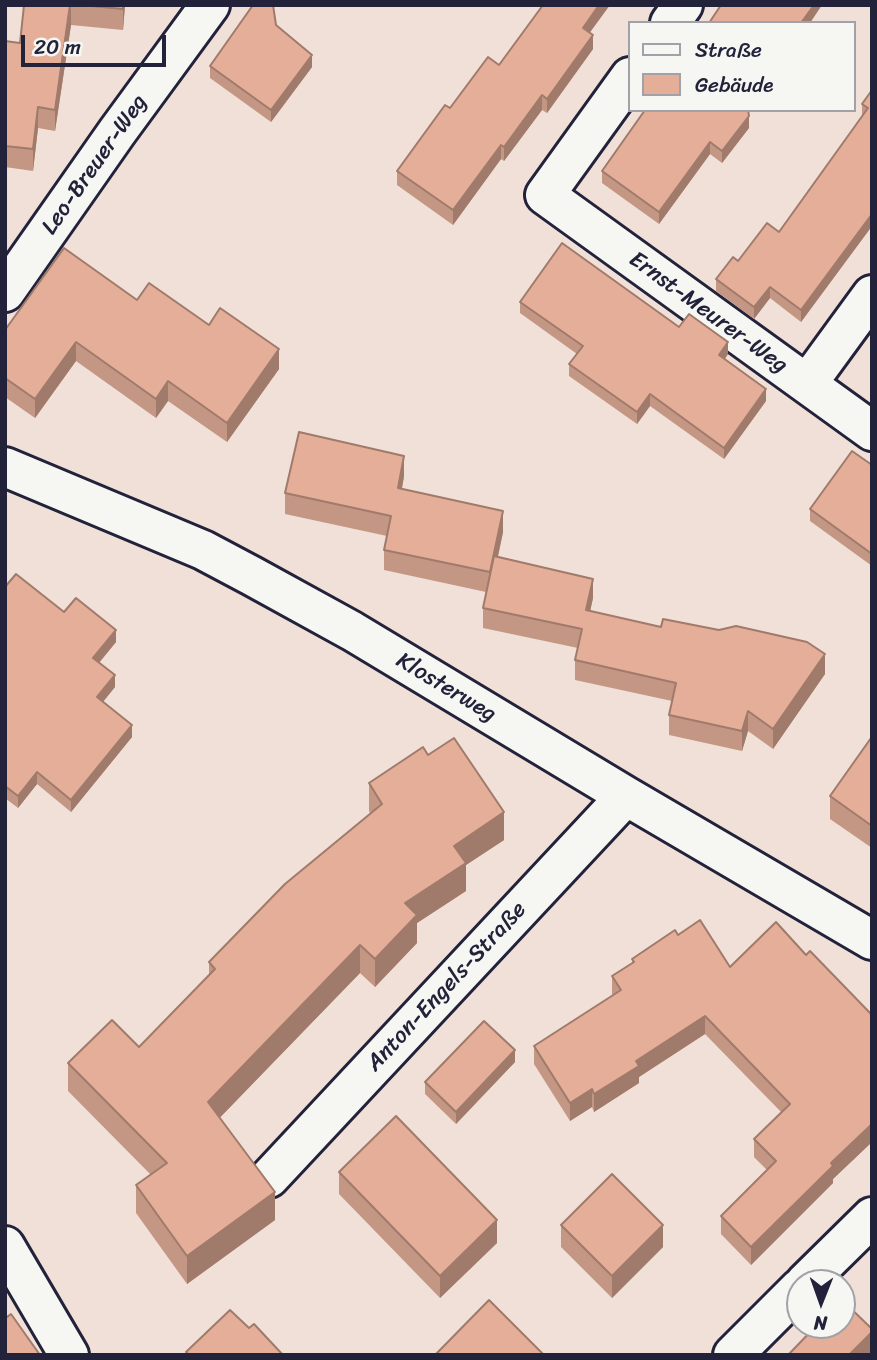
<!DOCTYPE html>
<meta charset="utf-8">
<style>
body{margin:0}
#map{position:relative;width:877px;height:1360px;overflow:hidden;background:#f1e0d7;font-family:Sriracha,sans-serif}
canvas{display:block}
.frame{position:absolute;inset:0;border:7px solid #22223b;pointer-events:none}
.legend{position:absolute;left:628px;top:21px;width:228px;height:91px;box-sizing:border-box;background:#f6f6f2;border:2px solid #a1a1a9;margin:0;padding:9px 12px;list-style:none;font-size:21px;color:#22223b}
.legend li{display:flex;align-items:center;gap:14px;height:35px}
.legend b{width:35px;border:2px solid #a1a1a9}
.north{position:absolute;left:786px;top:1269px;width:70px;height:70px;box-sizing:border-box;background:#f6f6f2;border:2px solid #a1a1a9;border-radius:50%;rotate:181deg;font-size:19px;font-weight:700;line-height:28px;text-align:center;color:#22223b}
.north::after{content:'';display:block;margin:auto;width:24px;height:32px;background:#22223b;clip-path:polygon(50% 0,100% 100%,50% 72%,0 100%)}
.scale{position:absolute;left:21px;top:35px;width:145px;height:32px;box-sizing:border-box;border:4px solid #22223b;border-top:0;padding-left:9px;font-size:21px;line-height:24px;white-space:nowrap;color:#22223b;-webkit-text-stroke:5px #f6f6f2;paint-order:stroke}
</style>
<div id="map">
<canvas width="877" height="1360"></canvas>
<div class="frame"></div>
<ul class="legend">
<li><b style="height:9px;background:#f6f6f2"></b>Straße</li>
<li><b style="height:19px;background:#e4ae99"></b>Gebäude</li>
</ul>
<div class="north">N</div>
<div class="scale">20 m</div>
</div>
<script>
const ctx = document.querySelector('canvas').getContext('2d');
ctx.lineJoin = 'round';
function trace(path, color, width, dash) { ctx.strokeStyle = color; ctx.lineWidth = width; ctx.lineCap = dash ? 'butt' : 'round'; ctx.setLineDash(dash || []); ctx.stroke(path); }
function fillPath(path, color) { ctx.fillStyle = color; ctx.fill(path, 'evenodd'); }
function drawText(font, color, halo, rows, align = 'center') {
  ctx.font = font + ' Sriracha,sans-serif'; ctx.lineWidth = 6; ctx.setLineDash([]); ctx.textBaseline = 'middle'; ctx.strokeStyle = halo; ctx.fillStyle = color; for (const [text, x, y, turn = 0] of rows) {
    ctx.save(); ctx.translate(x, y); ctx.rotate((+turn || 0) * Math.PI / 180); ctx.textAlign = isNaN(turn) ? turn : align; if (halo) ctx.strokeText(text, 0, 0); ctx.fillText(text, 0, 0); ctx.restore();
  }
}
const minor = new Path2D(`
 M670,23L683,5
 M630,77L545,195L872,431
 M5,292L117,132L210,5
 M807,384L872,295
 M5,467L203,550L252,576L352,631L626,796L872,940
 M269,1178L626,796
 M5,1246L69,1355
 M805,1283L872,1217
 M733,1355L800,1288`);
const wall = new Path2D(`
 M24,5H125L123,30L71,25L55,131L38,128L33,171L5,167V41L20,43Z
 M276,25L312,67L271,122L210,78V66Z
 M590,33L593,49L547,113L542,110L504,161L501,159L453,225L397,185V171L499,65Z
 M872,90V226L801,322L770,298L754,319L716,291V279L738,261L779,232L862,116V104Z
 M749,128L722,163L710,154L659,224L602,183V171Z
 M137,300L209,325L279,369L227,442L168,401L156,418L76,361L35,418L5,397V330Z
 M520,302L679,327L728,354L725,359L766,401L724,459L650,406L637,424L569,376V364L577,354L520,313Z
 M872,465V566L810,521V509Z
 M404,476L402,489L503,532L498,557L593,598L590,611L825,674L773,749L748,731L742,751L669,735V715L672,701L575,680V660L578,648L483,628V608L486,592L384,570V550L387,536L285,514V493Z
 M5,587L64,612L116,642L99,663L115,687L103,702L132,737L71,812L37,784L18,808L5,798Z
 M872,739V848L830,819V796Z
 M428,755L504,840L466,865V891L417,923V943L375,987L360,973L219,1118L275,1220L187,1284L136,1213V1185L151,1175L68,1091V1063L139,1047L209,975V962L371,814L369,811V783Z
 M678,935L730,967L806,955L872,1015V1142L833,1179V1183L751,1265L721,1234V1216L767,1170L754,1157V1139L782,1113L705,1034L639,1077V1083L594,1112L592,1107L570,1121L534,1064V1046L613,995L612,994V976L632,963V959Z
 M515,1062L456,1124L425,1094V1082Z
 M339,1172L497,1243L440,1298L339,1194Z
 M561,1225L663,1247L612,1298L561,1247Z`);
const shadedWall = new Path2D(`
 M71,5V25L55,131V110Z
 M123,5H125L123,30Z
 M599,5H610L583,42V28Z
 M814,5H822L810,23H801Z
 M593,35V49L547,113V99Z
 M312,55V67L271,122V110Z
 M542,95V110L504,161V147Z
 M38,107V128L33,171V149Z
 M749,116V128L722,163V151Z
 M710,142V154L659,224V212Z
 M501,145V159L453,225V210Z
 M872,214V226L801,322V310Z
 M770,287V298L754,319V307Z
 M76,342V361L35,418V399Z
 M728,342V354L719,367V355Z
 M279,349V369L227,442V423Z
 M168,381V401L156,418V399Z
 M766,389V401L724,459V448Z
 M650,394V406L637,424V412Z
 M404,456V476L398,509V488Z
 M503,511V532L490,592V572Z
 M593,579V598L586,630V610Z
 M116,630V642L93,670V658Z
 M825,654V674L773,749V729Z
 M115,675V687L97,709V697Z
 M748,711V731L742,751V731Z
 M132,725V737L71,812V800Z
 M37,772V784L18,808V796Z
 M504,812V840L466,865V891L417,923V943L375,987V959L405,903L454,846Z
 M360,945V973L208,1130V1102Z
 M705,1016V1034L639,1077V1083L594,1112V1094L636,1061Z
 M515,1050V1062L456,1124V1112Z
 M592,1089V1107L570,1121V1103Z
 M872,1124V1142L833,1179V1183L751,1265V1247L831,1163Z
 M275,1192V1220L187,1284V1256Z
 M497,1220V1243L440,1298V1276Z
 M663,1225V1247L612,1298V1276Z
 M872,1332V1351L868,1355H849Z`);
const building = new Path2D(`
 M24,5H70L55,110L38,107L33,149L5,146V41L20,43Z
 M81,5H123V9Z
 M253,5H273L276,25L312,55L271,110L210,66Z
 M543,5H599L583,28L593,35L547,99L542,95L504,147L501,145L453,210L397,171L445,105L450,108L488,57L499,65Z
 M721,5H814L801,23H709Z
 M872,90V214L801,310L770,287L754,307L716,279L733,257L738,261L767,223L779,232L868,108L862,104Z
 M645,110H748L749,116L722,151L710,142L659,212L602,171Z
 M562,243L679,327L689,314L728,342L719,355L766,389L724,448L650,394L637,412L569,364L583,346L520,302Z
 M64,248L137,300L149,283L209,325L220,308L279,349L227,423L168,381L156,399L76,342L35,399L5,378V330Z
 M299,432L404,456L398,488L503,511L490,572L384,550L391,516L285,493Z
 M852,451L872,465V554L810,509Z
 M494,556L593,579L586,610L661,627L663,619L719,630L736,626L807,642L825,654L773,729L748,711L742,731L669,715L676,683L575,660L582,629L483,608Z
 M16,574L64,612L76,598L116,630L93,658L115,675L97,697L132,725L71,800L37,772L18,796L5,786V587Z
 M454,738L504,812L454,846L466,863L405,903L417,915L375,959L360,945L208,1102L275,1192L187,1256L136,1185L167,1163L68,1063L112,1020L139,1047L215,969L209,962L285,884L382,804L369,783L423,747L428,755Z
 M871,738L872,739V826L830,796Z
 M700,920L730,967L776,922L806,955L810,951L872,1015V1124L831,1163L833,1166L751,1247L721,1216L776,1161L754,1139L790,1104L705,1016L636,1061L639,1066L594,1094L592,1089L570,1103L534,1046L621,990L612,976L634,962L632,959L675,930L678,935Z
 M484,1021L515,1050L456,1112L425,1082Z
 M396,1116L497,1220L440,1276L339,1172Z
 M612,1174L663,1225L612,1276L561,1225Z
 M489,1300L544,1355H435Z
 M842,1300L872,1329V1332L849,1355H788L817,1325H842Z
 M230,1310L249,1328L254,1324L283,1355H189L186,1352Z
 M5,1314L7,1317L11,1314L40,1355H5Z`);
const streetNames = [
 ["Leo-Breuer-Weg",95,165,-55],
 ["Ernst-Meurer-Weg",708,313,36],
 ["Klosterweg",446,688,31],
 ["Anton-Engels-Straße",447,987,-47]
];
trace(minor, '#22223b', 44);
trace(minor, '#f6f6f2', 38);
fillPath(wall, '#c49684');
fillPath(shadedWall, '#a07a6b');
fillPath(building, '#e4ae99');
trace(building, '#a07a6b', 2);
drawText('23px', '#22223b', '#f6f6f2', streetNames);
</script>
